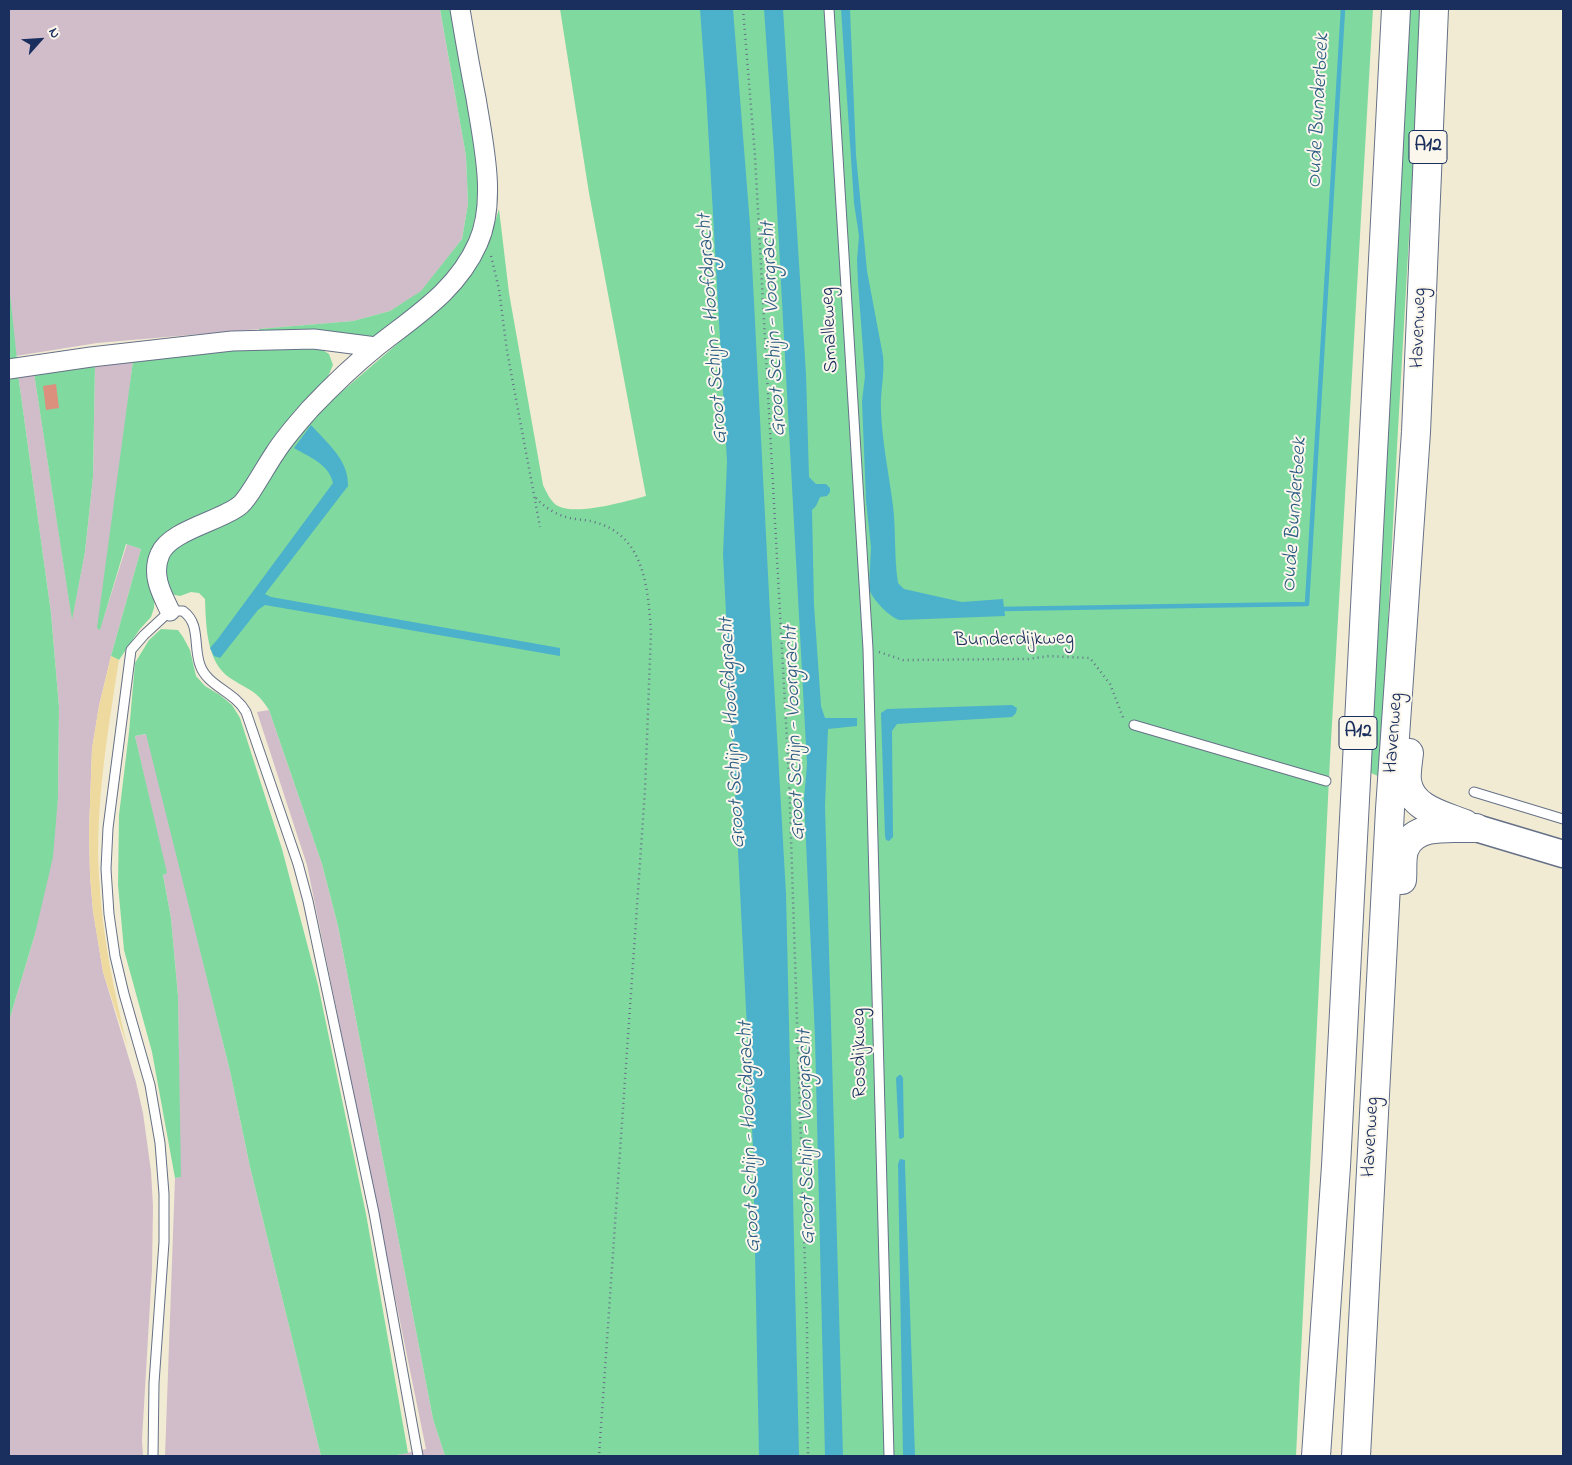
<!DOCTYPE html>
<style>
body{margin:0}
#map{position:relative;width:1572px;height:1465px;overflow:hidden;background:#f2ebd3;font-family:"Indie Flower",sans-serif}
canvas{display:block}
.frame{position:absolute;inset:0;border:10px solid #1b2f5e;pointer-events:none}
.north{position:absolute;left:15px;top:15px;width:50px;height:50px;-webkit-text-stroke:4px #fbf7ec;paint-order:stroke;rotate:64deg;font-size:14px;font-weight:700;line-height:20px;text-align:center;color:#1b2f5e}
.north::after{content:'';display:block;margin:auto;width:18px;height:22px;background:#1b2f5e;clip-path:polygon(50% 0,100% 100%,50% 72%,0 100%)}
</style>
<div id="map">
<canvas width="1572" height="1465"></canvas>
<div class="frame"></div>
<div class="north">N</div>
</div>
<script>
const ctx = document.querySelector('canvas').getContext('2d');
ctx.lineJoin = 'round';
function fillPath(path, color) { ctx.fillStyle = color; ctx.fill(path, 'evenodd'); }
function trace(path, color, width, dash) { ctx.strokeStyle = color; ctx.lineWidth = width; ctx.lineCap = dash ? 'butt' : 'round'; ctx.setLineDash(dash || []); ctx.stroke(path); }
function drawText(font, color, halo, rows, align = 'center') {
  ctx.font = font + ' "Indie Flower",sans-serif'; ctx.lineWidth = 4; ctx.setLineDash([]); ctx.textBaseline = 'middle'; ctx.strokeStyle = halo; ctx.fillStyle = color; for (const [text, x, y, turn = 0] of rows) {
    ctx.save(); ctx.translate(x, y); ctx.rotate((+turn || 0) * Math.PI / 180); ctx.textAlign = isNaN(turn) ? turn : align; if (halo) ctx.strokeText(text, 0, 0); ctx.fillText(text, 0, 0); ctx.restore();
  }
}
const industrial = new Path2D(`
 M9,9H440L466,156L468,204L462,239L421,292L390,311L353,321L97,343L16,356L9,288Z
 M133,361L100,629L127,544L141,549L111,656L99,706L92,749L89,832L90,876L93,911L103,972L136,1082L143,1113L151,1171L153,1206L152,1270L142,1440L143,1456H9V1021L35,934L58,798L59,707L51,613L18,374L34,373L72,618L85,552L93,477L95,364Z
 M269,710L322,864L338,926L433,1419L445,1456H391L426,1449L307,865L257,712Z
 M147,734L230,1071L250,1167L321,1456H165L175,1178L180,1177L178,996L171,918L163,875L166,873L135,736Z`);
const green = new Path2D(`
 M440,9H453L477,149L480,181L477,209L471,235L460,258L447,279L381,339L261,336L259,329L353,321L390,311L421,291L462,239L468,204L466,156Z
 M560,9H1373L1330,758L1296,1456H445L433,1419L338,926L322,864L269,710C257,690 248,690 230,678C206,662 206,625 205,599L199,593L191,592L180,596L155,591L154,608L151,617L140,629L119,660L111,656L141,549L126,544L100,630L97,628L133,361L241,350L321,349L329,354L333,365L326,381L339,394L425,320L479,260L491,235L499,209L509,293L543,485C546,491 551,503 558,506C576,516 627,501 646,496L589,193Z
 M1408,9H1422L1397,447L1380,777L1369,772Z
 M9,284L17,360L9,363Z
 M95,364L93,477L85,552L72,620L34,373Z
 M18,374L51,613L59,707L58,798L53,857L35,934L9,1021V380Z
 M161,629L178,630L183,637L190,650L196,676L205,686L220,695L232,705L240,718L282,849L318,985L366,1214L408,1453L391,1456H321L250,1167L230,1071L146,734L135,736L167,873L163,875L171,918L178,996L181,1177L175,1178L152,1052L124,950L118,885L119,815L129,732L135,663L149,640Z`);
const sand = new Path2D(`
 M111,656L119,660C108,729 95,807 99,876C102,935 114,992 128,1049L103,972L93,911L90,876L89,832L92,749L99,706Z`);
const water = new Path2D(`
 M700,9H733L750,225L770,613L786,894L799,1456H759L753,1148L723,554L727,462L706,91Z
 M764,9H783L806,374L809,477L816,484H826L830,488V492L827,496L820,497L816,506L812,510L814,605L821,706L825,718H857V726L828,729L825,806L843,1456H825L815,1037L804,799L807,764L774,153Z
 M841,9H850L856,155L867,271L883,356C885,374 880,392 881,410C882,442 889,474 893,506C896,531 894,557 898,583L904,589L962,602L1003,599L1005,616L900,620C890,618 871,598 869,588L871,547L866,501L862,401L865,376L858,283L857,260L859,236L854,203Z
 M311,425C327,443 349,460 348,486L265,594L271,597L560,648V656L265,605L258,610L220,658L214,656L210,648L217,640L333,483C329,464 309,457 294,448Z
 M1012,705L1017,708L1016,713L1012,717L897,724L892,731L893,837L889,841L886,840L885,836L881,713L887,709Z
 M899,1075H901L903,1078L904,1137L901,1139L899,1138L896,1078Z
 M900,1159L905,1160V1166L915,1456H903L898,1164Z`);
const stream = new Path2D(`
 M1000,609L1307,604L1343,9`);
const building = new Path2D(`
 M56,384L59,408L46,410L43,386Z`);
const path = new Path2D(`
 M743,9L755,156L789,777L807,1326L808,1456
 M491,256L499,289L507,351L540,527
 M536,498C546,509 560,517 575,519C582,520 588,520 594,522C645,535 648,589 651,632L645,790L599,1456
 M879,652L903,660L1028,659L1049,656L1090,658L1110,684L1124,720`);
const lane = new Path2D(`
 M829,9L868,649L889,1456
 M1134,725L1326,781
 M1474,792L1563,819
 M153,1456L154,1383L164,1242V1194L160,1143L150,1085L124,994L115,956L109,914L106,869L108,828L131,650L144,635L170,611H183C201,624 193,646 200,665C207,686 234,691 246,712L298,864L308,901L374,1213L418,1456`);
const street = new Path2D(`
 M9,369L91,357L232,341L314,339L376,347
 M170,611C161,593 151,574 160,554C169,531 220,521 239,506C248,500 267,464 275,453C285,437 298,423 310,409C329,389 355,364 376,347C415,316 457,291 478,243C497,201 483,142 476,98C470,68 465,39 460,9`);
const secondary = new Path2D(`
 M1476,828L1563,854`);
const highway = new Path2D(`
 M1409,753C1408,762 1406,773 1407,781C1411,809 1443,815 1465,824
 M1402,880C1403,871 1401,856 1405,848C1416,822 1453,829 1476,828
 M1316,1456L1336,1166L1396,9
 M1356,1456L1390,809L1416,432L1434,9`);
const shields = [
 [1428,147,38],
 [1358,733,38]
];
const shieldNames = [
 ["A12",1428,147],
 ["A12",1358,733]
];
const streetNames = [
 ["Havenweg",1420,328,-88],
 ["Smalleweg",831,330,-93],
 ["Bunderdijkweg",1014,641,-1],
 ["Havenweg",1395,733,-86],
 ["Rosdijkweg",861,1053,-91],
 ["Havenweg",1372,1137,-87]
];
const waterNames = [
 ["Oude Bunderbeek",1320,111,-87],
 ["Groot Schijn - Hoofdgracht",714,329,-94],
 ["Groot Schijn - Voorgracht",775,329,-93],
 ["Oude Bunderbeek",1296,515,-86],
 ["Groot Schijn - Hoofdgracht",734,733,-93],
 ["Groot Schijn - Voorgracht",796,733,-92],
 ["Groot Schijn - Hoofdgracht",751,1137,-92],
 ["Groot Schijn - Voorgracht",808,1137,-91]
];
fillPath(industrial, '#d1bdca');
fillPath(green, '#80d99f');
fillPath(sand, '#eeda9e');
fillPath(water, '#4cb1cb');
trace(stream, '#4cb1cb', 4.5);
fillPath(building, '#db907d');
trace(lane, '#667187', 11);
trace(street, '#667187', 21);
trace(secondary, '#667187', 29);
trace(highway, '#667187', 30);
trace(path, '#667187', 2.5, [1, 4]);
trace(lane, '#fff', 9);
trace(street, '#fff', 19);
trace(secondary, '#fff', 26);
trace(highway, '#fff', 28);
for (const [x, y, w] of shields) { const box = new Path2D(); box.roundRect(x - w / 2, y - 16.5, w, 33, 4); ctx.fillStyle = '#fbf7ec'; ctx.fill(box); trace(box, '#1b2f5e', 1); }
drawText('bold 19px', '#1b2f5e', null, shieldNames);
drawText('20px', '#1b2f5e', '#fbf7ec', streetNames);
drawText('italic 21px', '#2c5c84', '#fbf7ec', waterNames);
</script>
